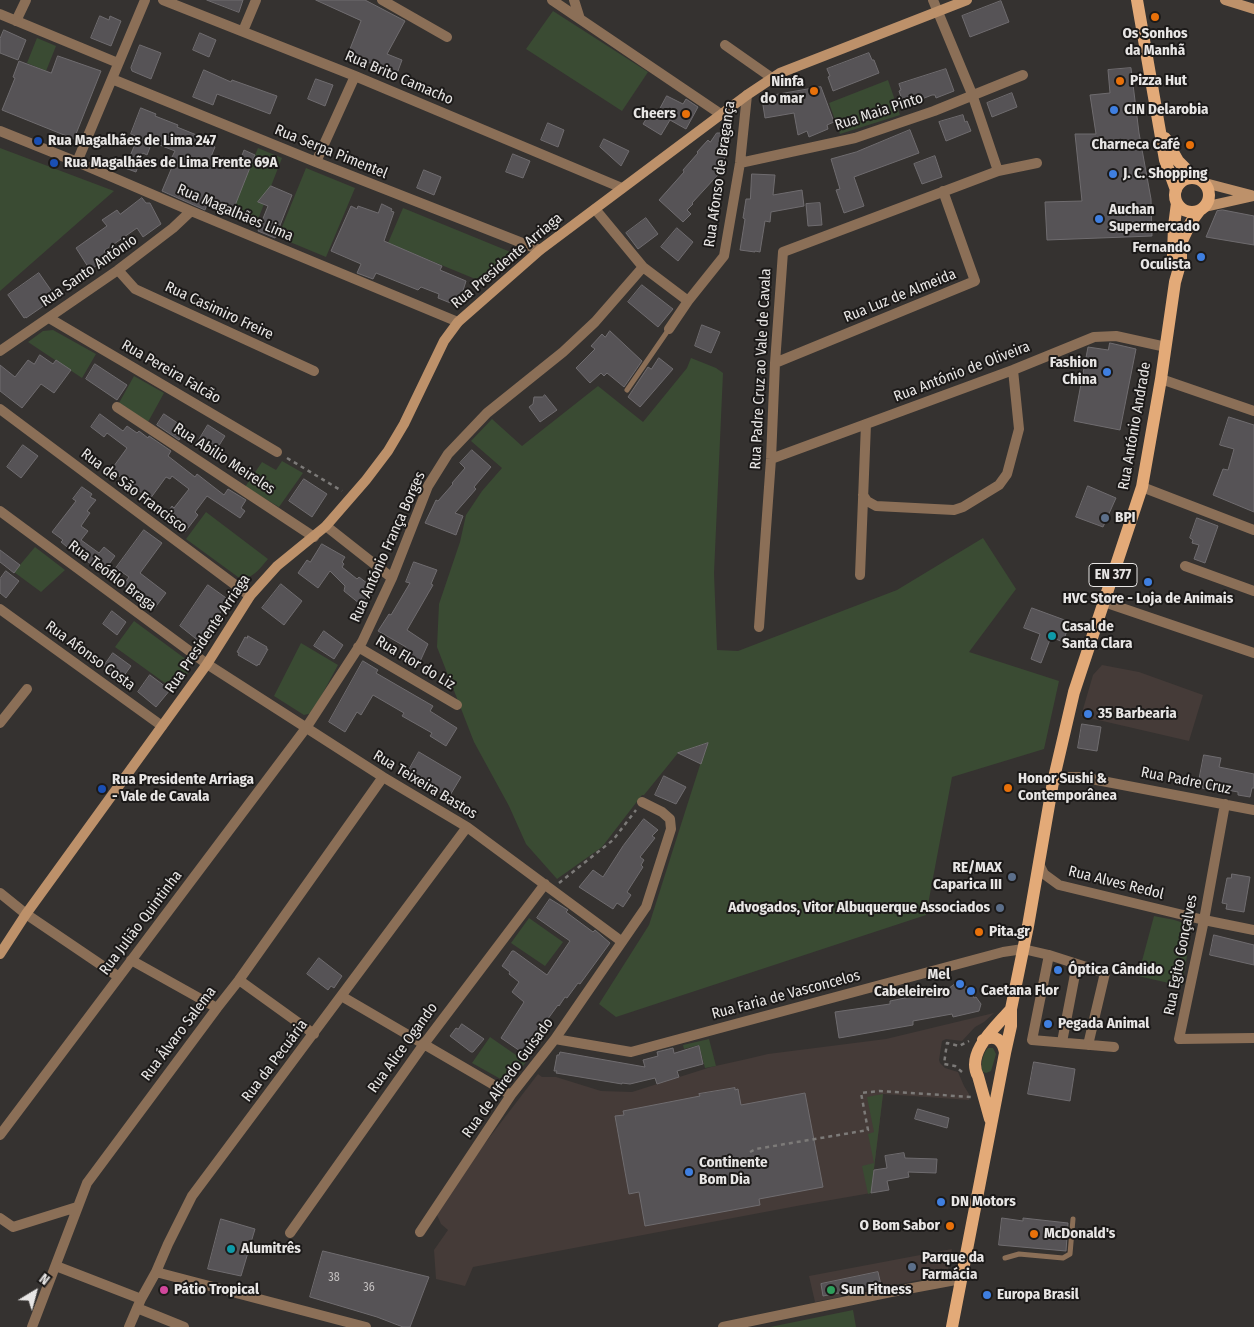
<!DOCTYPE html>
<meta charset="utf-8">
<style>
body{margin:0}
#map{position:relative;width:1254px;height:1327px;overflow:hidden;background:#353230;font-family:"Fira Sans Condensed",sans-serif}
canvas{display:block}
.north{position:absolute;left:10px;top:1267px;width:50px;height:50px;-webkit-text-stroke:4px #1c1a19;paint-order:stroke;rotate:37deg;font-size:14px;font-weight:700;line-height:20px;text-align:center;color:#e8e6e5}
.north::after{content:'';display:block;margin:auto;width:18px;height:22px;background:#e8e6e5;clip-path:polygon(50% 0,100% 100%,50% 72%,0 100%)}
</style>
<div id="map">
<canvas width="1254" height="1327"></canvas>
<div class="north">N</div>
</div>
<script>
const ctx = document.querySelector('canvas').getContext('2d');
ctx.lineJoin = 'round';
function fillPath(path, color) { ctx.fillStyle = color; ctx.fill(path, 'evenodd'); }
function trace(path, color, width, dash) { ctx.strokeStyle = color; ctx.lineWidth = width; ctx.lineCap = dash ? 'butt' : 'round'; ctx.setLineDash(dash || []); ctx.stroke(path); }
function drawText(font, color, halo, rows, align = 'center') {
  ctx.font = font + ' "Fira Sans Condensed",sans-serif'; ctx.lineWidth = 4; ctx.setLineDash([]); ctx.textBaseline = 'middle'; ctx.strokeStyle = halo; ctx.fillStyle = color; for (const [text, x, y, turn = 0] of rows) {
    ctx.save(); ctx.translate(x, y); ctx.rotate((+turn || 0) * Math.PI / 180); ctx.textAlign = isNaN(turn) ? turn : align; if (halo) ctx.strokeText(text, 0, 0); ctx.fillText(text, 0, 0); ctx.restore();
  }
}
const built = new Path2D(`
 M1102,665L1139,672L1203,695L1189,741L1081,716L1093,675Z
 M994,1013L984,1022L975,1027L962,1041L946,1039L942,1041L939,1060L940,1063L945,1068L958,1072L964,1086L969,1094V1100L883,1094L871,1193L802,1205L473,1267L465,1286L436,1279L434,1250L448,1230L441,1224L437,1215L440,1202L538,1074L542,1077H556L601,1091L632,1092L711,1067L747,1059L768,1054L886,1039Z
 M952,1249L947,1274L815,1302L809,1276Z`);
const green = new Path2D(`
 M553,11L648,72L622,111L526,49Z
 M37,38L56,46L46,71L27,63Z
 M888,80L900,115L840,134L829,103Z
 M0,148L114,191L0,291Z
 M258,148L282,158L255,227L230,216Z
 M306,168L355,188L326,257L278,237Z
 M403,208L513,253L514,256L485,283L388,243Z
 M53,330L96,354L82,378L28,342L43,331Z
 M691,358L716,368L723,373L714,573L717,650L738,651L897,590L983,538L1016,589L969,652L1059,681L1044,749L952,777L926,915L616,1017L599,1004L649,925L707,743L678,753L644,795H642L602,847L557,879L526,844L509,806L474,742L437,647L439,604L460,542L466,515L482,491L502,468L471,441L492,419L522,446L598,386L643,422L687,368Z
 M134,376L164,393L148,422L119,403Z
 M282,461L303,473L279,507L245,487L262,462L276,470Z
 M206,512L268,559C260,568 251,582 238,577L186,539Z
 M35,547L65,570L41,592L14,572Z
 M134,621L187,660C193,672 183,681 176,691L115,647Z
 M301,643L338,665L312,713L304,715L274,696Z
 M1154,916C1166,919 1186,919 1191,932L1182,986L1138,976Z
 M529,918L563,942L545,966L511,943Z
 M490,1037L526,1062L511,1082H506L472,1063Z
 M709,1039L716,1066L705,1068L699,1045L684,1049L683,1045Z
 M988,1048H993L996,1054L991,1071L986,1073L983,1072C980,1065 983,1053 988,1048Z
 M883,1094L871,1193L868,1194L862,1166L874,1163L868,1134L874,1132L867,1097Z
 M853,1310L856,1327H770Z`);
const building = new Path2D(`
 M207,0H243L239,12Z
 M316,0H365L405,21L387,54L402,60L395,79L378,73L380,67L348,54L361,21Z
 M1001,1L1009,22L970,37L962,16Z
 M100,16L109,20L110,16L121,21L111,46L91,38Z
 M4,30L26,40L18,60L0,53V39Z
 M200,33L216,40L209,57L193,50Z
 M140,45L161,53L151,79L132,71L131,68Z
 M869,53L872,60H874L879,73L833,91L828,77L830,76L827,69Z
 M58,56L101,71L74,139L2,110L15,78L13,77L19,61L51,73Z
 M1131,68L1139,133L1151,199L1152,236L1047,240L1045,202L1082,201L1075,134H1096L1090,95L1110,93L1108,70Z
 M946,69L954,91L936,98L935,95H932L904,106L899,91L901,90L899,84Z
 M204,70L231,82L232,80L277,96L270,114L217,94L213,105L193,97Z
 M316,79L333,85L325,106L308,99Z
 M821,87L834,122L827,125L828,129L809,137L807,131L798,135L794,113L765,118L762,99L770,98V96Z
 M1012,93L1017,107L992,117L987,103Z
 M667,96L683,104L686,99L698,107L686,129L670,120L661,135L643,124L652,110L657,113Z
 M141,108L156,114L155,116L178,125L177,127L204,138L203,142L215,147L210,159L237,169L244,150L255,155L234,208L229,206L228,210L208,202L205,210L162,191L175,160L171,159L175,151L152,142L147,155L143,153L136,172L125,168L138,137L131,134Z
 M963,115L965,122L967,121L971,131L946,141L939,122Z
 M548,123L564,130L558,147L541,140Z
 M910,130L919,153L854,177L864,206L844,213L836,190L840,189L831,159L856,152Z
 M717,133H723L728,137V143L723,148L726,151L723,154L726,156L722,162L726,166L692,203L693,204L687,210L691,214L683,222L659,200L684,172L683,170L698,153L697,152L708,140L710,142Z
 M604,139L629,151L621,166L600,147Z
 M513,154L530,161L523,178L506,172Z
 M935,156L942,177L922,184L914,164Z
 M424,170L441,177L434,195L417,188Z
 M752,174L775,175L773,195L802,190L804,206L771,212L770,222L765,221L760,252L755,251V252L740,250L745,219L743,218L746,199H750Z
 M271,186L292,195L275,238L258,231L268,206L258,202Z
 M142,198L146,203H150L161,224L143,237L137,228L104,251L109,257L90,270L76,248L107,226L102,220L117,210L120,214Z
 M820,203L822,225L808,226L806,204Z
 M382,204L392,209L391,211L394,212L384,241L442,266L440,270L466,281L462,294H461L458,302L454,301L453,304L438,298L439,294L421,287L418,290L376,273L373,279L357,273L361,264L331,251L351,206L357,209L358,206L378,213Z
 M1223,210L1254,216V245L1206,237L1217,211Z
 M646,218L658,234L638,249L626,233Z
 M677,228L693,242L678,261L661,247Z
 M39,273L55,296L54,297L55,298L26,318V317L24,318L8,295Z
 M642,285L673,309L658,327L628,302Z
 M702,325L720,332L711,353L695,346Z
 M610,331L642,361L624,387L607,373L604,376L601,373L590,383L576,368L595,349L591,346L602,334L605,337Z
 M1110,343L1136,349L1120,430L1074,421L1088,347L1108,350Z
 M40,355L53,364L56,360L71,370L54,393L41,384L22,408L0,391V365L15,377L28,360L34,364Z
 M659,358L673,369L640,407L628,397L648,367L651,369Z
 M95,364L127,385L117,400L86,379Z
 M545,395L557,410L540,422L529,407L533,404L534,397H542Z
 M100,414L123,431L127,426L137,433L139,431L148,438L149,436L171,451L168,456L195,477L197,474L224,495L228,489L246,500L241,508L245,511L240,518L207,496L195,512L198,515L185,532L165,516L172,506L174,508L189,489L172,476L170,479L166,477L150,499L111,470L127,448L107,433L104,437L91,427Z
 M164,414L179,424L177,426L185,431L179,440L157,425Z
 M1229,417L1254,425V512L1213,495L1223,469L1228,470L1234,449L1220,445Z
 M208,425L225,436L213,455L196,445Z
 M23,445L38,456L21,478L7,467Z
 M472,450L491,467L474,487L476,489L455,513L463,516L456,535L425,523L436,500L438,501L453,484L452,483L465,468L460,463Z
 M304,479L327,494L312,517L289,501Z
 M1088,486L1116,498L1103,527L1076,517Z
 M82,487L92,494L90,497L96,500L87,511L90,513L81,526L88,531L81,540L99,553L104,547L115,556L103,572L88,562L79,543L72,551L61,542L63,540L52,532L76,501L73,499Z
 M1197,518L1218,526L1205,563L1194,559L1199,545L1192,543L1193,540L1190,538Z
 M144,530L162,543L140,573L166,593L154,609L123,585L129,577L116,568Z
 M322,544L345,557L342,562L344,564L342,567L357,579L359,577L372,587V592L360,604L344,591L345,586L330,571L318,588L298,573L307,560L310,562Z
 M0,550L20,565L14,573L0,562Z
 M414,562L437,570L431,584L433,585L407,630L428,644L417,668L401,658L406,647L378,631L389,614L391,615L410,583L406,582Z
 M6,571L19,581L6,598L0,593V579Z
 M281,584L302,601L284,625L262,608Z
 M208,585L229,600L200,642L180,626Z
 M1032,608L1070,622L1063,642L1051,637L1041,663L1031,659L1040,634L1024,628Z
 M112,611L126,622L117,635L103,624Z
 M324,631L343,645L334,659L314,646Z
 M248,636L267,647L266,649H268L259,665L258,664L257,666L238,655L239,653L237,652L245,637L247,638Z
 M113,653L131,666L120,681L108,672L109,670L104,666Z
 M363,661L378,670L376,673L433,706L430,711L457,728L446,746L430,736L432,733L402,716L404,713L373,695L361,715L357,712L345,732L329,722Z
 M150,675L170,690L156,707L138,692Z
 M1082,724L1101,727L1097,751L1078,748Z
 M708,743L701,764L678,753Z
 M419,752L461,777L449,797L432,788L434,784L409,770Z
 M1204,755L1221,758L1219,767L1254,774V788H1252L1250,797L1238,795V792L1216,788L1215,791L1202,788L1203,782L1199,781Z
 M664,776L686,787L676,804L655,795Z
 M644,819L658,830L652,836L655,838L640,857L644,860L641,865L643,867L627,892L631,895L623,907L617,903L613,909L579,887L593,870L603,877L623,846Z
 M1232,874L1250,877L1244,912L1226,909L1227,904L1222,903L1227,878H1231Z
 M550,899L568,910L566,912L593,932L595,930L610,943L580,984L578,983L567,998L565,997L559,1006L558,1005L523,1053L501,1038L524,1002L512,992L519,982L509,974L510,972L502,966L512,951H514L547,975L570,941L537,918Z
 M1214,935L1254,945V965L1210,955Z
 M319,958L342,976L334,988L331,986L328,990L307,974Z
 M955,984L966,986L967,990L971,989L974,998L976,997L981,1004L979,1011L953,1017L952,1014L913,1021V1025L839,1038L835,1012L890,1004V1001L920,995L919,993L949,988Z
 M462,1024L484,1039L473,1052H471L450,1036L456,1028L458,1029Z
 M699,1046L703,1064L677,1071L679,1077L657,1084L655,1078L630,1084L622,1083V1084L556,1073L557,1071H554L557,1055H559L560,1052L645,1067L643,1060L658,1056L657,1052L673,1048L674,1053Z
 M1034,1062L1075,1069L1070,1101L1028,1094Z
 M735,1088V1090L738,1089L741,1105L805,1093L823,1187L759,1199L760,1205L645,1226L639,1192L629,1194L615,1116L624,1115L623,1111L700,1096L699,1094Z
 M918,1109L949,1118L947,1128L915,1119Z
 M904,1153L905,1158L937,1159L936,1173L908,1172L909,1177L887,1181L889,1190L871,1193L874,1170L887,1168L885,1156Z
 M1002,1218L1023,1221V1218L1068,1223L1066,1251L999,1245Z
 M221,1219L255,1229L241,1276L208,1269Z
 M323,1251L429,1277L410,1327H403L377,1317L310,1297Z
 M878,1272L881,1285L823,1296L821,1284Z`);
const path = new Path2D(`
 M287,458L342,491
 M559,883L613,840L636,810
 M993,986L1000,997
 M962,1072L955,1066L944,1064L947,1043L959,1046L969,1041
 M750,1152L756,1149L868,1130L861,1093L879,1091L972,1097`);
const lane = new Path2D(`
 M627,390L669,329
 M1005,1258L1019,1254L1063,1258L1070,1254L1073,1219`);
const street = new Path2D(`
 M163,0L355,76L622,188
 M382,0L447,37
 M552,0L722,115
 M574,0L580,19
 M0,14L118,63
 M16,21L26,0
 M243,31L256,0
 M725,45L772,78
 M112,79L316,162L540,250
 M0,131L77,162L191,211L458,322
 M77,162L145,0
 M316,162L355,76
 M740,163L855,138L934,111L1023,75
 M998,171L1037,163
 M595,209L643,267L688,301
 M118,270L135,289L314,371
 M49,318L277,452
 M669,329L688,301L724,256L740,163L747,95
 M0,351L118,270L173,228L191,211
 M775,363L975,281L943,191
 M1161,379L1254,411
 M117,407L314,537
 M0,409L250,596
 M771,459L1013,370L1094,337L1116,336L1166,347
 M1142,487L1254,530
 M863,495L867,501L876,506L954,510L963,507L999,485L1007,474L1019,429L1013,370
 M0,511L207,664L383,777L467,827L621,941
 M326,526L392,578
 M1185,566L1254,591
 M860,575L866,424
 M1104,602L1254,653
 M0,609L162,726
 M759,627L771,459L775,363L783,252L998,171L972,94L933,0
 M358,647L457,705
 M0,723L27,689
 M1053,782L1064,777H1081L1254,810
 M1225,804L1204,920L1179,1039L1254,1038
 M1039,864L1044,874L1059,885L1204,920L1254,930
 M0,893L26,914L119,977
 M1049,955L1032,1040L1114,1047
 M131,960L217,1008
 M239,980L314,1034
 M343,997L511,1095
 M555,1039L631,1052L1003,952L1023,949L1049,955L1105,973L1088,1045
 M1062,1042L1077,964
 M0,1135L306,728L362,642L392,578L428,486L448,454L487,413L563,352L595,322L643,267
 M0,1218L13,1227L77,1207
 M420,1232L511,1095L555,1039L646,907L671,829L670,819L662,812L642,802
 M290,1233L424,1044L545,884
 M56,1266L141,1299
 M156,1272L366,1327
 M137,1308L184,1327
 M32,1327L87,1183L217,1008L239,980L383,777
 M129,1327L141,1299L156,1272L168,1244L192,1196L467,827
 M723,1327L891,1292L961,1279`);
const secondary = new Path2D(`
 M1225,0L1254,9
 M1205,183L1251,195
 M1204,207L1254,196
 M0,954L26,914L207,664L250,596L277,566L326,526L366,480L388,451L404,424L444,341L458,322L540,250L747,95L780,73L967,0`);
const primary = new Path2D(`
 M1137,0L1165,160L1176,190
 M1165,138L1178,161L1195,178
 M1175 195a17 17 0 1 1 34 0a17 17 0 1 1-34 0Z
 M1173,255L1174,226L1177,203
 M1005,1053L1011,1026V1009L1028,926L1053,782L1074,692L1142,487L1161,379L1175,282L1181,261V243L1191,222L1200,210
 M990,1119L978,1076C965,1052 998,1025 1011,1009
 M952,1327L1005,1053C1003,1040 995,1034 983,1040`);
const markers = [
 [1155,17,5,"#e8710a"],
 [1120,81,5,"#e8710a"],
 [814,91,5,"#e8710a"],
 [1114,110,5,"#3f7fe0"],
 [686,114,5,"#e8710a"],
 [38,141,5,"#1a4fb4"],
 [1190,145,5,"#e8710a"],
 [54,163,5,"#1a4fb4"],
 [1113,174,5,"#3f7fe0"],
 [1099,219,5,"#3f7fe0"],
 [1201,257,5,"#3f7fe0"],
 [1107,372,5,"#3f7fe0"],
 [1105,518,5,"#5c6f8a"],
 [1148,582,5,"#3f7fe0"],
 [1052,636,5,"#0f9aa8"],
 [1088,714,5,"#3f7fe0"],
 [1008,788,5,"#e8710a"],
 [102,789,5,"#1a4fb4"],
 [1012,877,5,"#5c6f8a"],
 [1000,908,5,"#5c6f8a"],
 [979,932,5,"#e8710a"],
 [1058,970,5,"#3f7fe0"],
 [960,984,5,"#3f7fe0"],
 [971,991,5,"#3f7fe0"],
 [1048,1024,5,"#3f7fe0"],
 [689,1172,5,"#3f7fe0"],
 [941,1202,5,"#3f7fe0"],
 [950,1226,5,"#e8710a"],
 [1034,1234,5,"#e8710a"],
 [231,1249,5,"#0f9aa8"],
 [912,1267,5,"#5c6f8a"],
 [164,1290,5,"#d1479c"],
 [831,1290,5,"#2e9e5b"],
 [987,1295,5,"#3f7fe0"]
];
const numberNames = [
 ["38",334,1278],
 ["36",369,1288]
];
const shields = [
 [1113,575,48]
];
const shieldNames = [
 ["EN 377",1113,575]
];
const poiNames = [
 ["Os Sonhos",1155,34,"center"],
 ["da Manhã",1155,51,"center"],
 ["Pizza Hut",1130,81],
 ["Ninfa",804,82,"right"],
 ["do mar",804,99,"right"],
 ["CIN Delarobia",1124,110],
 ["Cheers",676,114,"right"],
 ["Rua Magalhães de Lima 247",48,141],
 ["Charneca Café",1180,145,"right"],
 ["Rua Magalhães de Lima Frente 69A",64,163],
 ["J. C. Shopping",1123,174],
 ["Auchan",1109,210],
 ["Supermercado",1109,227],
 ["Fernando",1191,248,"right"],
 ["Oculista",1191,265,"right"],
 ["Fashion",1097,363,"right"],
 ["China",1097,380,"right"],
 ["BPI",1115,518],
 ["HVC Store - Loja de Animais",1148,599,"center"],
 ["Casal de",1062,627],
 ["Santa Clara",1062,644],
 ["35 Barbearia",1098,714],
 ["Honor Sushi &",1018,779],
 ["Contemporânea",1018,796],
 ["Rua Presidente Arriaga",112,780],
 ["- Vale de Cavala",112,797],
 ["RE/MAX",1002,868,"right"],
 ["Caparica III",1002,885,"right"],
 ["Advogados, Vitor Albuquerque Associados",990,908,"right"],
 ["Pita.gr",989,932],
 ["Óptica Cândido",1068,970],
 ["Mel",950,975,"right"],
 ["Cabeleireiro",950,992,"right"],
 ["Caetana Flor",981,991],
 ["Pegada Animal",1058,1024],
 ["Continente",699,1163],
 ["Bom Dia",699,1180],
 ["DN Motors",951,1202],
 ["O Bom Sabor",940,1226,"right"],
 ["McDonald's",1044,1234],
 ["Alumitrês",241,1249],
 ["Parque da",922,1258],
 ["Farmácia",922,1275],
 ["Pátio Tropical",174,1290],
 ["Sun Fitness",841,1290],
 ["Europa Brasil",997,1295]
];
const streetNames = [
 ["Rua Brito Camacho",399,78,23],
 ["Rua Maia Pinto",879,112,-18],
 ["Rua Serpa Pimentel",331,152,22],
 ["Rua Afonso de Bragança",720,174,-82],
 ["Rua Magalhães Lima",235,213,23],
 ["Rua Presidente Arriaga",507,261,-40],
 ["Rua Santo António",89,271,-35],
 ["Rua Luz de Almeida",900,296,-22],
 ["Rua Casimiro Freire",219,311,25],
 ["Rua Padre Cruz ao Vale de Cavala",761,369,-87],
 ["Rua Pereira Falcão",171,372,30],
 ["Rua António de Oliveira",962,372,-21],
 ["Rua António Andrade",1135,426,-80],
 ["Rua Abilio Meireles",224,459,33],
 ["Rua de São Francisco",134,491,37],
 ["Rua António França Borges",388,547,-66],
 ["Rua Teófilo Braga",112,576,37],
 ["Rua Presidente Arriaga",208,634,-56],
 ["Rua Afonso Costa",90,656,36],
 ["Rua Flor do Liz",415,663,31],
 ["Rua Padre Cruz",1186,781,11],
 ["Rua Teixeira Bastos",425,785,31],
 ["Rua Alves Redol",1116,883,14],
 ["Rua Julião Quintinha",141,923,-53],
 ["Rua Egito Gonçalves",1181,955,-79],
 ["Rua Faria de Vasconcelos",786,995,-15],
 ["Rua Álvaro Salema",179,1034,-53],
 ["Rua Alice Ogando",403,1048,-54],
 ["Rua da Pecuária",275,1061,-53],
 ["Rua de Alfredo Guisado",508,1078,-54]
];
fillPath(built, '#453b38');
fillPath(green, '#3a4b33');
fillPath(building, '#565356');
trace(building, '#6f6c6f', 1);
trace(path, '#7c7a78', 2.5, [4, 4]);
trace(lane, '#8b6f57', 5);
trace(street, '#8b6f57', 10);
trace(secondary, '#bd916a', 10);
trace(primary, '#e3aa78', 12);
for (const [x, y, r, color] of markers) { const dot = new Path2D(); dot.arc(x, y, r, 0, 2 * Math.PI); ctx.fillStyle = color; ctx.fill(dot); trace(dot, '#1c1a19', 2); }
drawText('12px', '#c4c1c1', null, numberNames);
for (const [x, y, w] of shields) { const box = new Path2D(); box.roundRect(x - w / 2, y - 11.5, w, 23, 4); ctx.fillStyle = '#1c1a19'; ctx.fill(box); trace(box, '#e8e6e5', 1); }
drawText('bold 14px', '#e8e6e5', null, shieldNames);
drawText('bold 15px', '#e8e6e5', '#1c1a19', poiNames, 'left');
drawText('15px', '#e8e6e5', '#1c1a19', streetNames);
</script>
